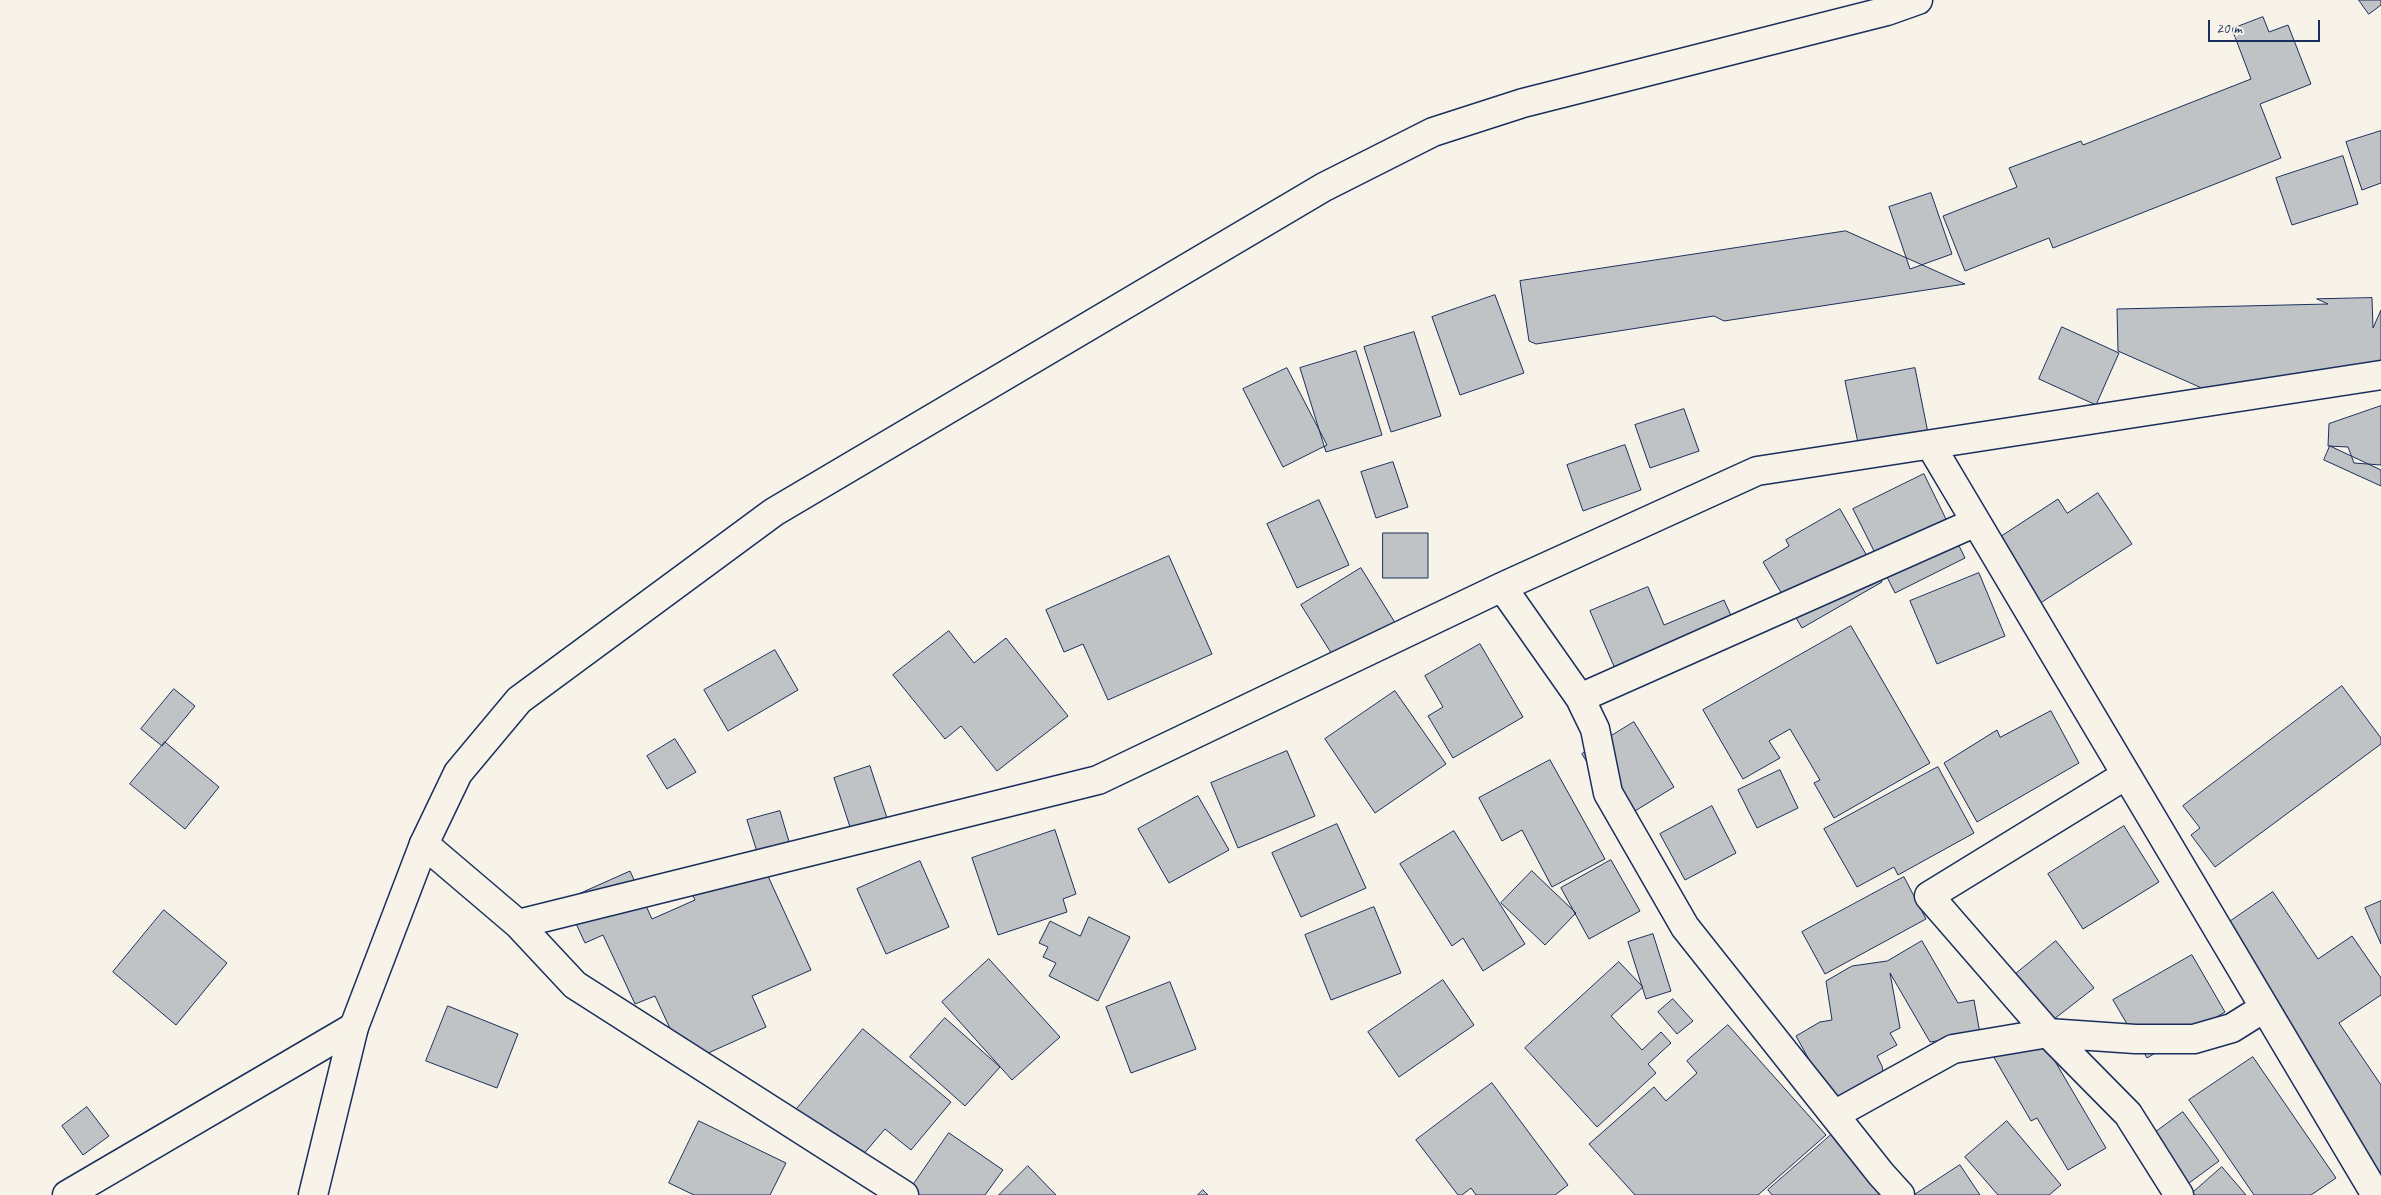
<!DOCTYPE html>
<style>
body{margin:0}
#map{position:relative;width:2381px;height:1195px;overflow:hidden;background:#f7f3e8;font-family:Caveat,sans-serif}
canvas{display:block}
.scale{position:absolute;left:2208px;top:20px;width:112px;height:22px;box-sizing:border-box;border:2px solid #1b2f5e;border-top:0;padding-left:6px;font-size:15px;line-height:18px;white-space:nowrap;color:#1b2f5e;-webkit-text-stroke:4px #f7f3e8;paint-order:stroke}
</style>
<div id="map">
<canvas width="2381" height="1195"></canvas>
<div class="scale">20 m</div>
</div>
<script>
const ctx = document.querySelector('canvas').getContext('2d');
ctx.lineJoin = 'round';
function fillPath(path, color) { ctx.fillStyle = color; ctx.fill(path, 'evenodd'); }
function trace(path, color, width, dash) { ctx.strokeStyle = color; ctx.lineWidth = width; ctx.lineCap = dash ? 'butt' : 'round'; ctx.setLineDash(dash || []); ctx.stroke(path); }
const building = new Path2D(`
 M2359,0H2381V5L2369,14Z
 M2263,17L2269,32L2288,25L2311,84L2260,104L2281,158L2053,248L2049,238L1965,271L1943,216L2017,187L2009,168L2081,141L2083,145L2251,79L2232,29Z
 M2381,131V183L2362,190L2346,142Z
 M2343,156L2358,204L2292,225L2276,178Z
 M1931,193L1952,254L1910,269L1889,207Z
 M1846,231L1965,284L1724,321L1714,316L1536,344L1529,341L1520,281Z
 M1495,295L1524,373L1460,395L1432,317Z
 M2372,298L2373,328L2381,310V371L2229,400L2118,351L2117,309L2328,304L2317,299Z
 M2062,327L2119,353L2096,405L2039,379Z
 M1414,332L1441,416L1391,432L1364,347Z
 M1356,351L1382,435L1326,452L1300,368Z
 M1287,368L1327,445L1283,467L1243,389Z
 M1915,368L1930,443L1861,457L1845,381Z
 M2381,406V465L2354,463L2348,447L2328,446L2329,424Z
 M1684,409L1699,451L1650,468L1635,425Z
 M1625,445L1641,490L1583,511L1567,465Z
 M2330,446L2381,470V486L2324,460Z
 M1393,462L1408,507L1376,518L1361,472Z
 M1924,474L1965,558L1895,593L1853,509Z
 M2098,493L2132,544L2028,611L1986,546L2058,499L2067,513Z
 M1319,500L1349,565L1297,588L1267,524Z
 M1840,509L1882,582L1802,628L1763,562L1789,546L1786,540Z
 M1383,533H1428V578H1383Z
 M1169,556L1212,654L1108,700L1083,644L1064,652L1046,610Z
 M1361,568L1404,637L1345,675L1301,605Z
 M1979,573L2005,636L1937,664L1910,601Z
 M1648,587L1664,625L1724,600L1741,638L1623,687L1590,611Z
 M1851,626L1930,763L1834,818L1814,783L1820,780L1790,729L1769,741L1780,758L1743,779L1703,710Z
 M949,631L974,663L1006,638L1068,716L997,771L961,726L945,739L893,675Z
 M1480,644L1523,717L1453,758L1428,716L1443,707L1425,676Z
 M775,650L798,690L728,731L704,690Z
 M2342,686L2381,738V744L2215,867L2191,835L2200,828L2183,806Z
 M174,689L195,706L162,746L141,729Z
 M1395,691L1446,764L1375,813L1325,739Z
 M2051,711L2079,763L1977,822L1944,763L1997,730L2000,737Z
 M1634,722L1674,787L1622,819L1582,754Z
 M675,739L696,772L667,789L647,756Z
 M165,742L219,787L185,829L130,784Z
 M1287,751L1315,816L1238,848L1211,783Z
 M1550,760L1605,859L1552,887L1522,830L1502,841L1479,798Z
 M870,766L887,818L851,830L834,778Z
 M1938,767L1974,833L1898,875L1894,867L1857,887L1824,829Z
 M1780,770L1798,808L1757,828L1738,790Z
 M1198,796L1229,850L1169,883L1138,829Z
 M1712,806L1736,853L1685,880L1660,834Z
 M780,811L790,845L758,855L747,820Z
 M1337,824L1366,888L1301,917L1272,853Z
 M2124,826L2159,882L2083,929L2048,874Z
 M1055,830L1076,894L1063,899L1067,912L998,935L972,858Z
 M1454,831L1525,944L1483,971L1463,938L1452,946L1400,864Z
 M756,850L811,970L752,996L766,1027L686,1063L655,996L635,1004L603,935L585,943L565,900L630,871L652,919L695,900L686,882Z
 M1611,860L1640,911L1589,939L1561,888Z
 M920,861L949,927L886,954L857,889Z
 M1532,871L1576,913L1545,945L1501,903Z
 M1904,877L1926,919L1825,974L1802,932Z
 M2273,892L2318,959L2352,936L2381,978V995L2339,1023L2381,1085V1176L2375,1180L2222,927Z
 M2381,901V944L2365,908Z
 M1374,907L1401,973L1331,1000L1305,935Z
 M164,910L227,963L176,1025L113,972Z
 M1089,917L1130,937L1098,1001L1049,976L1056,963L1043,957L1048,947L1039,943L1050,921L1080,936Z
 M1653,934L1671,991L1646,999L1628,942Z
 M1922,941L1958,1003L1974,1000L1979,1028L1992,1050L1943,1040L1930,1042L1890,973L1900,1028L1890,1033L1897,1045L1877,1056L1882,1066L1885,1083L1837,1110L1796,1036L1820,1022L1832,1020L1826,981L1852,966L1887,961Z
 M2056,941L2094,988L2049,1023L2012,977Z
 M2192,955L2225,1012L2147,1058L2113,1000Z
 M989,959L1060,1037L1012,1080L942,1002Z
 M1619,962L1643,987L1611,1016L1642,1050L1661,1032L1671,1043L1648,1064L1656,1073L1597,1127L1525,1048Z
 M1443,980L1474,1025L1399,1077L1368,1032Z
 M1170,982L1196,1049L1131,1073L1106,1007Z
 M1673,999L1693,1021L1677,1034L1658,1012Z
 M448,1006L518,1034L497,1088L426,1061Z
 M945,1018L1000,1067L965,1106L910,1057Z
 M1728,1025L1826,1135L1758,1195H1635L1589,1144L1654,1087L1666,1101L1697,1073L1687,1061Z
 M863,1029L951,1102L911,1150L885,1129L861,1157L821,1124L812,1134L791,1116Z
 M2036,1029L2106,1148L2068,1170L2037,1118L2031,1121L1992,1054Z
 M2253,1057L2336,1178L2311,1195H2254L2189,1100Z
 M1492,1083L1568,1185L1555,1195H1476L1471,1188L1462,1195H1458L1416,1140Z
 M87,1107L109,1136L83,1155L62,1126Z
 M2183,1112L2219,1161L2174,1194L2138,1145Z
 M699,1121L786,1163L770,1195H694L669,1183Z
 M2007,1121L2061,1185L2049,1195H1998L1965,1157Z
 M949,1133L1003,1170L985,1195H916L909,1191Z
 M1831,1135L1884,1195H1772L1768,1190Z
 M1960,1165L1980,1195H1914Z
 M1028,1166L1056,1195H999Z
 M2222,1167L2246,1195H2190Z
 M1203,1190L1208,1195H1198Z`);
const minor = new Path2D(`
 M1931,446L2376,1195
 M1502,587L1580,698L1595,729L1608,793L1685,927L1881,1174L1900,1195
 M1580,698L1976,522
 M2126,775L1929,896L2048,1033L2128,1114L2179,1195
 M424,844L518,924L575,985L904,1195
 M518,924L1098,780L1502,587L1757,471L2381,375
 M1834,1115L1953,1049L2048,1033L2135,1039H2194L2232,1028L2264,1008
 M67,1195L354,1027`);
const secondary = new Path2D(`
 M313,1195L354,1027L424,844L458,773L519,700L774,512L1324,187L1433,132L1523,103L1887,11L1918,0`);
fillPath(building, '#c0c3c5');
trace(building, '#1b2f5e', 1);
trace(minor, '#1b2f5e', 31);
trace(secondary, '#1b2f5e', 31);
trace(minor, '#f7f3e8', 28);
trace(secondary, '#f7f3e8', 28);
</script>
